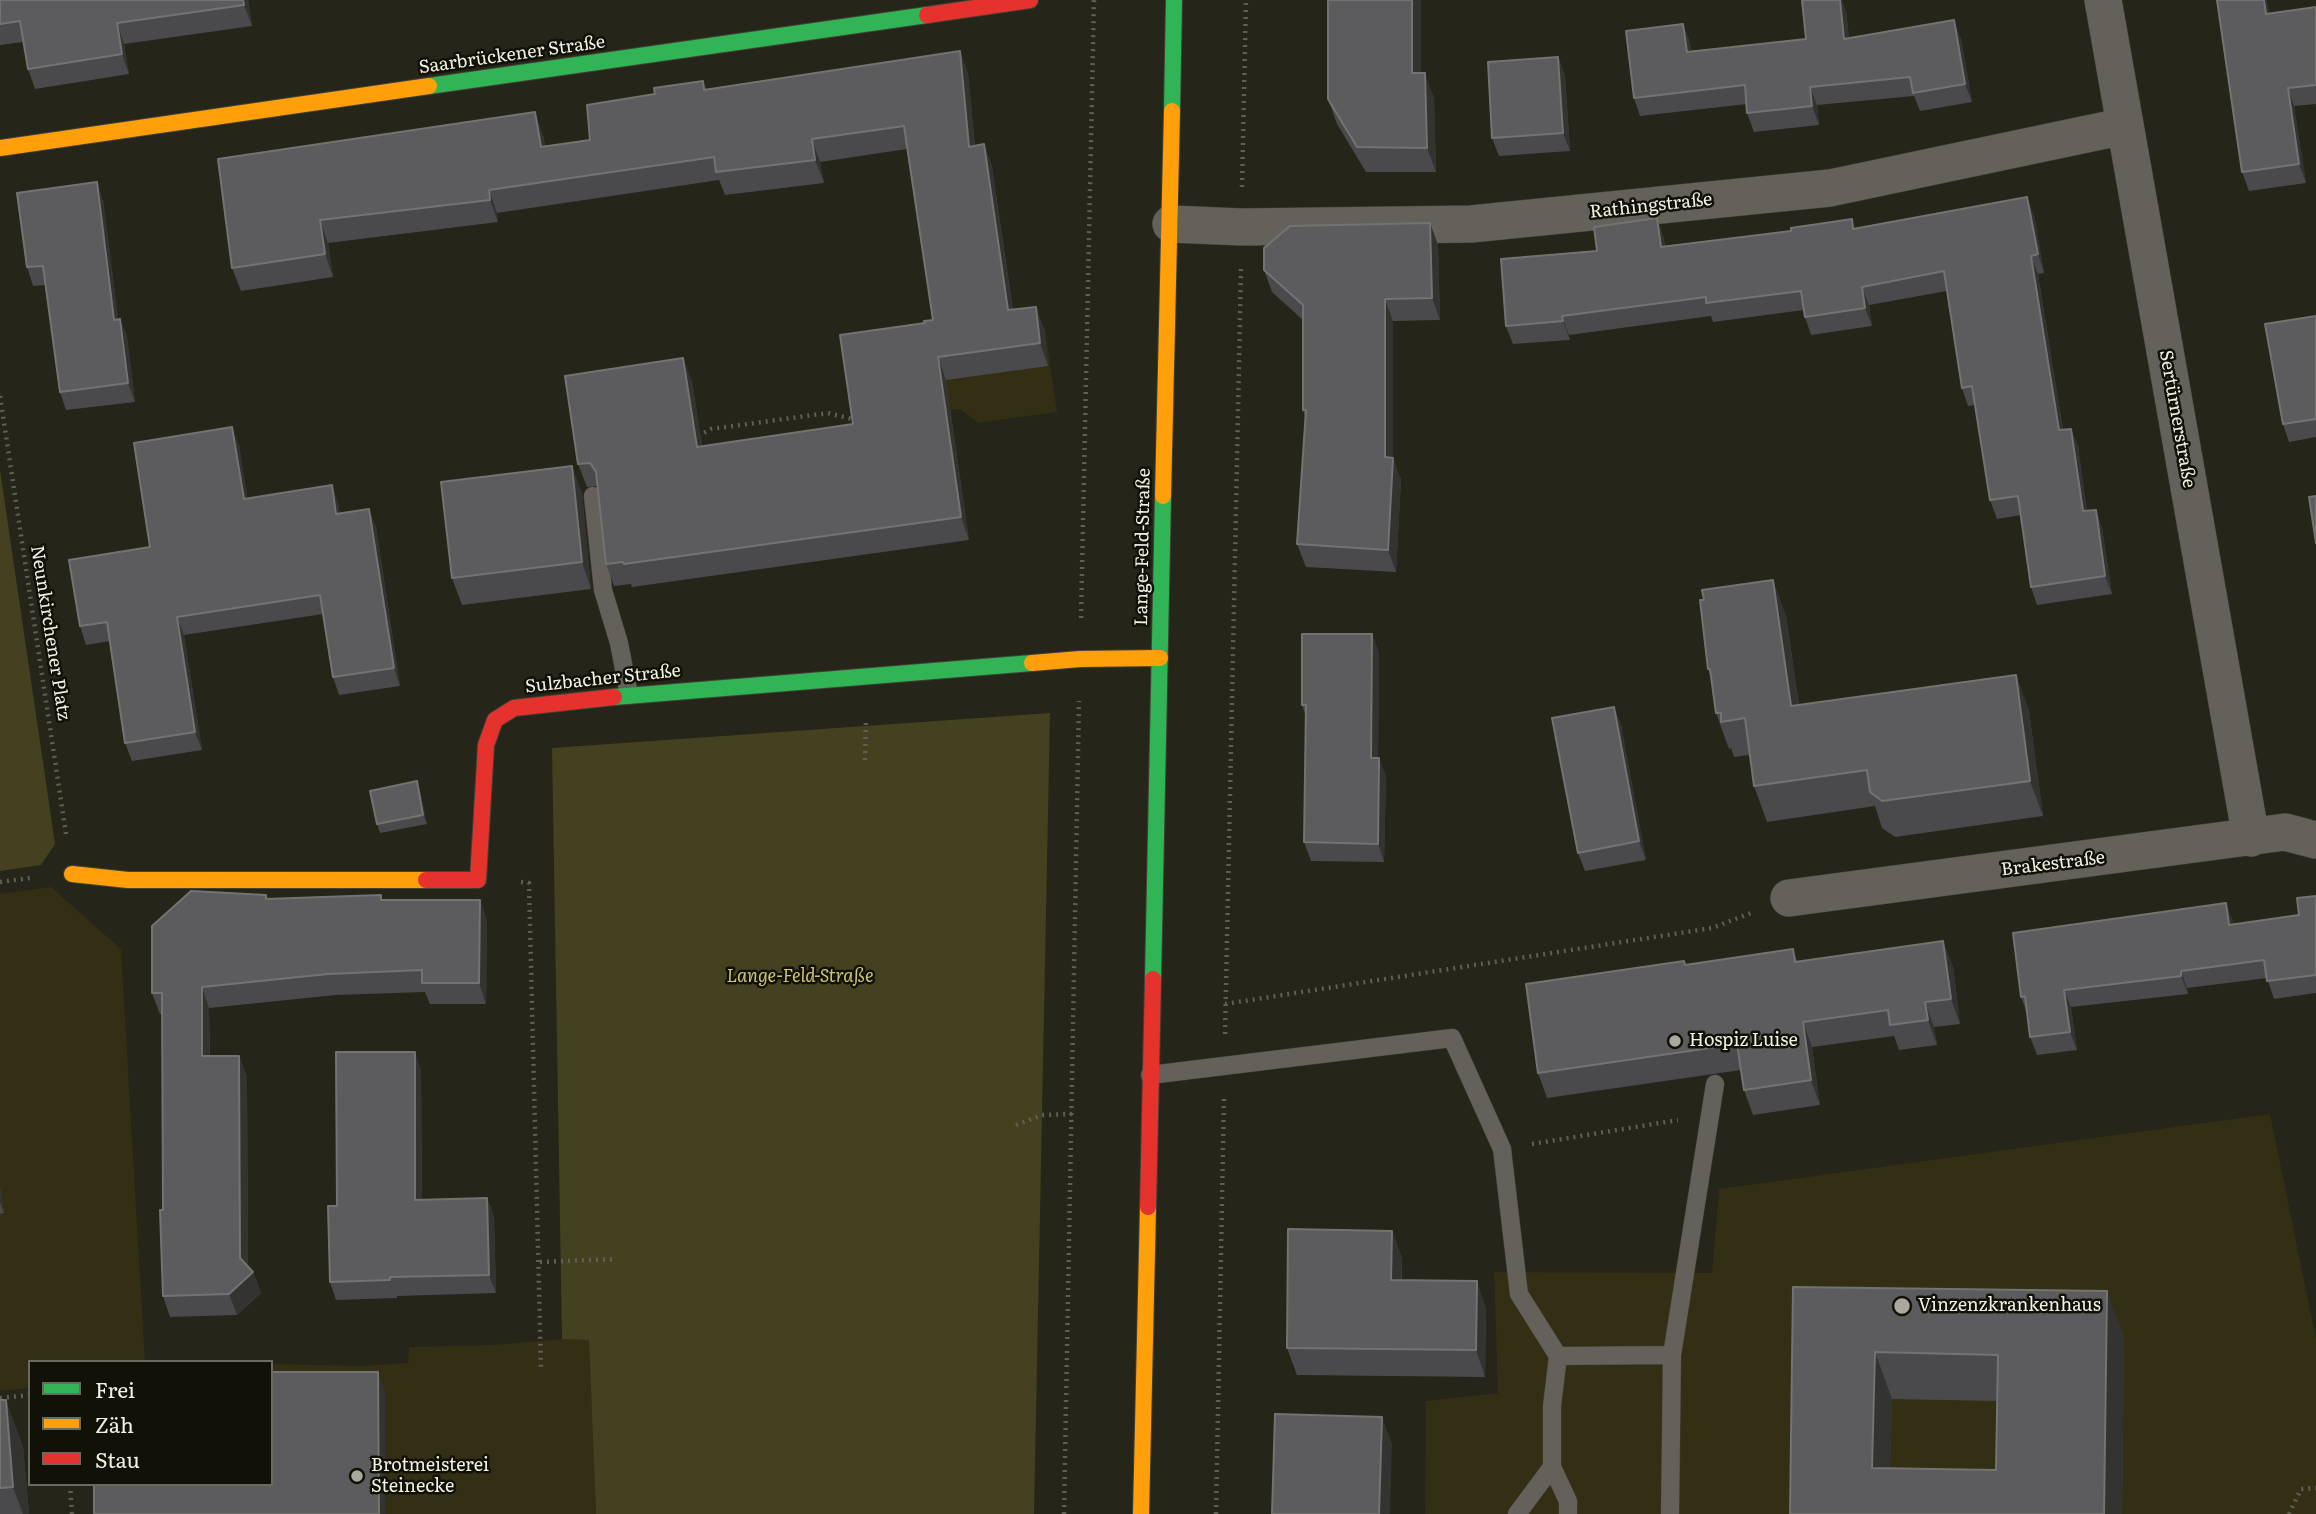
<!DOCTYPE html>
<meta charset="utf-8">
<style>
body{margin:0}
#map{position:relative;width:2316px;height:1514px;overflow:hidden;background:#252519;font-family:Literata,serif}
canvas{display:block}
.legend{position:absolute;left:28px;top:1360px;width:245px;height:126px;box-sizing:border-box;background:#121108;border:2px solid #6c6a60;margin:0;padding:9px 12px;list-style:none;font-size:21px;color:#f2f0e3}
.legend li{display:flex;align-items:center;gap:14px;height:35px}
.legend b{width:35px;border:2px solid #6c6a60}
</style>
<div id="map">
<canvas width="2316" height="1514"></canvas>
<ul class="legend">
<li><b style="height:9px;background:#30b455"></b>Frei</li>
<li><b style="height:9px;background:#ff9f0a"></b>Zäh</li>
<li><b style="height:9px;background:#e5322d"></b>Stau</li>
</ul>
</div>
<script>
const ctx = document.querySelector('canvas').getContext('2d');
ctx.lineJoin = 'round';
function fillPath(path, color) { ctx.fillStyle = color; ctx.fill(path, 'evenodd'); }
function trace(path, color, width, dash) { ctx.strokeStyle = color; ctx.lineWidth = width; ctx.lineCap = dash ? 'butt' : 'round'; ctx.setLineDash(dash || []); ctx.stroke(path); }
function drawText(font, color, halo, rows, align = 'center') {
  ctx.font = font + ' Literata,serif'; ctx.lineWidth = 5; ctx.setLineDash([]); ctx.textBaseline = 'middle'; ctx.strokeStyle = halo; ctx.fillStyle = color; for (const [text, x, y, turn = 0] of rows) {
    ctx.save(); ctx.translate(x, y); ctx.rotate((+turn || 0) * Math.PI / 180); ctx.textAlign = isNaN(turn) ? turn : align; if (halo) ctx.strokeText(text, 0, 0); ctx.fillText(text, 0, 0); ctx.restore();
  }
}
const built = new Path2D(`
 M1045,327L1057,412L979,423L959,409L857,423L927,344Z
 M51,887L121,949L145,1362H30V1388L0,1391V894Z
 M2270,1114L2316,1339V1514H1425L1426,1401L1498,1393L1494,1272L1712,1273L1719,1189Z
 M562,1339L589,1340L596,1514H100L271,1484V1364L363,1366L408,1363L409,1347L493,1345Z`);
const green = new Path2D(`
 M0,470L55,844L41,865L0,871Z
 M1050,713L1034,1514H596L589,1340L562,1339L552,748Z`);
const path = new Path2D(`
 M1242,187L1246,0
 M0,396L66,834
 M698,436L711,429L828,413L856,420
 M1081,618L1094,0
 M865,760L866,719
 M0,882L30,878
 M521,882L529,883L541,1370
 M1225,1004L1712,928L1751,913
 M1225,1034L1241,269
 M1016,1125L1042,1115L1073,1114
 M1532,1144L1678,1120
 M540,1262L616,1259
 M0,1398L30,1395
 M70,1484L72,1514
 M1064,1514L1079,701
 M1216,1514L1224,1098
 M2289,1514L2301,1489L2316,1488`);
const lane = new Path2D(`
 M593,496L603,590L619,643L629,695
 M1150,1075L1452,1038L1502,1149L1519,1294L1558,1356
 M1672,1355L1715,1084
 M1552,1467V1406L1558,1356L1672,1355L1670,1514
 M1517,1514L1552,1467L1568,1501V1514`);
const street = new Path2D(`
 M2103,0L2251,838
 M1171,224L1242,227L1471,224L1830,188L2125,126
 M1789,898L2285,832L2316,840`);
const fast = new Path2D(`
 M429,86L927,15
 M1172,111L1174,0
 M614,697L1032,663
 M1153,979L1163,496`);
const slow = new Path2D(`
 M0,148L429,86
 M1163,496L1172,111
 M1032,663L1080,659L1160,658
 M72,874L128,880H426
 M1141,1514L1148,1207`);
const jam = new Path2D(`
 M927,15L1030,0
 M426,880H478L486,745L495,720L514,708L614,697
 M1148,1207L1153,979`);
const wall = new Path2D(`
 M0,0H248L252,26L124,44L129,74L35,89L28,69L23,42L0,45Z
 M1328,0H1421V73L1434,98L1436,172H1366L1337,124L1328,99Z
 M2316,7V104L2294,106L2306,183L2249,191L2242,172L2270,14Z
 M1846,10L1849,38H1961L1972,102L1920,111L1914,96L1817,105L1819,125L1754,132L1747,113V104L1640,116L1634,98L1683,24L1690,43L1691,51L1806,39Z
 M960,51L968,74L975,146L984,144L992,167L1013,310L1036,307L1044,330L1048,366L946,380L969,540L632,587L631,584L614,586L606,564L597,486L587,487L578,464L692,381L702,446L853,424L925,323L933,320L907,149L820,162L824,183L725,195L719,180L497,213L498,222L328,243L333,277L241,291L232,268L218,159L543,135L545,146L590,140L655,94L703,81L706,89Z
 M1558,57L1565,76L1570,151L1499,156L1492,138Z
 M103,200L118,319H120L127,337L135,402L66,410L60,392L45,285L33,286L27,267Z
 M2034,215L2044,273L2038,274L2063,430L2071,429L2078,447L2087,511L2096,510L2102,528L2112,594L2037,605L2031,587L2021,515L1997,519L1990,500L1975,405L1968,406L1962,388L1947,291L1869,305L1872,326L1811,335L1805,317L1804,310L1713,322L1711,316L1569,335L1570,340L1513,344L1506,326L1597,251L1657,218L1663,236L1665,246L1791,231L1852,219L1855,229Z
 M1430,223L1438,245L1440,320L1393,321V458L1401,480L1396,572L1306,567L1297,544L1306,419L1303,410V320L1272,292L1264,270Z
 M2316,316V437L2289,442L2283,424Z
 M239,445L247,499L332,485L338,504L340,514L376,527L400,686L339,695L333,677L323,614L184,635L202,750L132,761L125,743L110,641L86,645L80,626Z
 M582,493L591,589L462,605L452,578Z
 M1786,615L1799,705L2016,675L2029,711L2043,816L1895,837L1882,828L1875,806L1767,822L1754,786L1750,755L1734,757L1731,748L1729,749L1716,713L1711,677L1708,669Z
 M1379,652L1378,758L1386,776L1384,862L1311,861L1304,842L1306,717L1302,705Z
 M1614,707L1621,725L1646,860L1585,871L1578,853Z
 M420,791L427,824L380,833L377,824Z
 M266,895L268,899L480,900L487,921L486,1004H430L425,992L336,995L209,1008L210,1056H239L247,1077L248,1266L253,1272L261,1293L237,1315L170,1317L163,1296L162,1014H160L152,993Z
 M2316,896V993L2274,999L2267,978L2187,988L2188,994L2071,1007L2077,1050L2037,1055L2030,1037L2027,1013L2021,997L2233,921V924L2299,915Z
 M1793,949L1797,961L1953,966L1960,1024L1934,1027L1937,1045L1899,1050L1894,1036L1812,1047L1820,1105L1753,1115L1744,1090L1741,1070L1547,1098L1538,1073L1684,961L1686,965Z
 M421,1070L422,1200L487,1198L494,1217L496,1293L397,1296V1298L336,1300L330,1282Z
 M0,1188L4,1213L0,1214Z
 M1392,1231L1402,1258V1280L1486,1308L1485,1377L1297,1375L1287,1348Z
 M1793,1287L2124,1337L2122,1514H1790ZM1892,1399L1997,1401L1996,1470L1890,1468Z
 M0,1400L23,1446L29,1514H0Z`);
const shadedWall = new Path2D(`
 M243,0H248L252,26L244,5Z
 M1412,0H1421V98L1412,73Z
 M1840,0H1842L1846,10L1851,58L1844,39Z
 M2264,0H2267L2273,33L2266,14Z
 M1954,20L1961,38L1972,102L1965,84Z
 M117,23L124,44L129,74L122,54Z
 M1683,24L1690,43L1693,70L1687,52Z
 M960,51L968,74L977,169L969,147Z
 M1558,57L1565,76L1570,151L1563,133Z
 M1425,73L1434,98L1436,172L1427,148Z
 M1810,87L1817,105L1819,125L1812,106Z
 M2288,88L2294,106L2306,183L2299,164Z
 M535,112L543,135L549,169L541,147Z
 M812,139L820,162L824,183L815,160Z
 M984,144L992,167L1016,333L1008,310Z
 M97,182L103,200L121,338L114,320Z
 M489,190L497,213L498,222L490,200Z
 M2027,197L2034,215L2044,273L2038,254Z
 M1657,218L1663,236L1667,265L1661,247Z
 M320,220L328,243L333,277L325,254Z
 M1430,223L1438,245L1440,320L1432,298Z
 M2031,256L2038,274L2066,449L2059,430Z
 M1862,287L1869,305L1872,326L1865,308Z
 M1385,299L1393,321V464V458L1401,480L1396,572L1388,550L1385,457Z
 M1036,307L1044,330L1048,366L1040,343Z
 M1562,316L1569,335L1570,340L1563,321Z
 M120,319L127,337L135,402L128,383Z
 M938,357L946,380L969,540L961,517Z
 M683,358L692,381L706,469L697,447Z
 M232,427L239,445L251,518L244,499Z
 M2071,429L2078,447L2090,530L2083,511Z
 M572,466L582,493L591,589L582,562Z
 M332,485L338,504L343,533L336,514Z
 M369,509L376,527L400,686L394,668Z
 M2096,510L2102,528L2112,594L2105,576Z
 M1773,580L1786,615L1804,741L1791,706Z
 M177,617L184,635L202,750L195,732Z
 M1372,634L1379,652L1378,776L1371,758Z
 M2016,675L2029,711L2043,816L2030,781Z
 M1614,707L1621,725L1646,860L1639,841Z
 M1379,758L1386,776L1384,862L1378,844Z
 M417,781L420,791L427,824L423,815Z
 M480,900L487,921L486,1004L479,983Z
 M2226,903L2233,921L2235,943L2229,925Z
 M1943,941L1953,966L1960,1024L1951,999Z
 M2181,971L2187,988L2188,994L2181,976Z
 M202,987L209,1008L210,1077L202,1056Z
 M2064,990L2071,1007L2077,1050L2070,1032Z
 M1925,1002L1934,1027L1937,1045L1928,1020Z
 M1803,1022L1812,1047L1820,1105L1811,1080Z
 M415,1052L421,1070L422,1219L415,1200Z
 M239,1056L247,1077L248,1277L253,1272L261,1293L237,1315L229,1294L240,1258Z
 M0,1188L4,1213L0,1203Z
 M487,1198L494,1217L496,1293L489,1275Z
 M1392,1231L1402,1258L1401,1307L1391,1280Z
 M1477,1281L1486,1308L1485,1377L1476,1350Z
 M2107,1291L2124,1337L2122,1514H2104Z
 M1875,1352L1892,1399L1889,1514L1872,1468Z
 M378,1372L385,1390V1514H379Z
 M6,1400L23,1446L29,1514H23L13,1487Z
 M1382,1417L1392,1444L1390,1514H1379Z`);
const building = new Path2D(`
 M0,0H243L244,5L117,23L122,54L28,69L20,21L0,24Z
 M1328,0H1412V73H1425L1427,148L1357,147L1328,99Z
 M1802,0H1840L1844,39L1954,20L1965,84L1913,93L1910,77L1810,87L1812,106L1747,113L1745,85L1634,98L1626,31L1683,24L1687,52L1806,39Z
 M2217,0H2264L2266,14L2316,7V85L2288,88L2299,164L2242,172Z
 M960,51L969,147L984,144L1008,310L1036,307L1040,343L938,357L961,517L624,564L623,562L606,564L596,472L590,463L578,464L565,376L683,358L697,447L853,424L840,335L925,323L924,321L933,320L904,126L812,139L815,160L716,172L714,157L489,190L490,200L320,220L325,254L232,268L218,159L535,112L541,147L590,140L587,105L655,94L654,88L703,81L704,90Z
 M1558,57L1563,133L1492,138L1488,62Z
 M97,182L114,320L120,319L128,383L60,392L43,266L27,267L17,193Z
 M2027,197L2038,254L2031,256L2059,430L2071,429L2083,511L2096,510L2105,576L2031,587L2018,496L1990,500L1972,386L1962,388L1944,271L1862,287L1865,308L1805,317L1801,291L1706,303V297L1562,316L1563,321L1506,326L1501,259L1597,251L1594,227L1657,218L1661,247L1791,231V228L1852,219L1853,229Z
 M1430,223L1432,298L1385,299V457L1393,458L1388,550L1297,544L1306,410H1303V305L1264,270V248L1290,226Z
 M2316,316V419L2283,424L2265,324Z
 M232,427L244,499L332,485L336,514L369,509L394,668L333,677L320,595L177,617L195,732L125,743L107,622L80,626L69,560L150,547L134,443Z
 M572,466L582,562L452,578L441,482Z
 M2316,496V543L2309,497Z
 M1773,580L1791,706L2016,675L2030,781L1882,801L1870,792L1867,770L1754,786L1745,718L1721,722V713H1716L1710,669H1708L1700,600H1704L1702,590Z
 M1302,634H1372L1371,758H1379L1378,844L1304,842L1306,705H1302Z
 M1614,707L1639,841L1578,853L1552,718Z
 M417,781L423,815L377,824L370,791Z
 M191,891L266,895V899L381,895V900H480L479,983H422V970L328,974L202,987V1056H239L240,1258L253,1272L229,1294L163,1296L160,1210H163L162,993H152V926Z
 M2316,896V975L2267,981L2264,960L2181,971V976L2064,990L2070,1032L2030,1037L2025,996L2021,997L2013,933L2226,903L2229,925L2299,915L2297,898Z
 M1943,941L1951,999L1925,1002L1928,1020L1890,1025L1888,1010L1803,1022L1811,1080L1744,1090L1737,1044L1538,1073L1526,984L1684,961L1685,965L1793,949L1795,962Z
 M336,1052H415V1200L487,1198L489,1275L390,1277V1280L330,1282L328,1206H337Z
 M1288,1229L1392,1231L1391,1280L1477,1281L1476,1350L1287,1348Z
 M1793,1287L2107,1291L2104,1514H1790ZM1875,1352L1998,1355L1996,1470L1872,1468Z
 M271,1372H378L379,1514H94V1484H271Z
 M0,1400H6L13,1487L0,1488Z
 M1275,1414L1382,1417L1379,1514H1272Z`);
const markers = [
 [1675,1041,7,"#aaa99c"],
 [1902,1306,9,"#aaa99c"],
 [357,1476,7,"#aaa99c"]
];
const streetNames = [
 ["Saarbrückener Straße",512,55,-8],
 ["Rathingstraße",1651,206,-6],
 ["Sertürnerstraße",2177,419,80],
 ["Lange-Feld-Straße",1143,547,-89],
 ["Neunkirchener Platz",50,633,81],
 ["Sulzbacher Straße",603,679,-6],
 ["Brakestraße",2053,864,-7]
];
const parkNames = [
 ["Lange-Feld-Straße",800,977]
];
const poiNames = [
 ["Hospiz Luise",1689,1041],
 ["Vinzenzkrankenhaus",1918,1306],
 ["Brotmeisterei",371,1466],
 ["Steinecke",371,1487]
];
fillPath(built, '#322f14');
fillPath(green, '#444120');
trace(lane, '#414136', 19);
trace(street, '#414136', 38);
trace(fast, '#414136', 18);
trace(slow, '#414136', 18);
trace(jam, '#414136', 18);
trace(path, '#605f56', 4.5, [2, 5]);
trace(lane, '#636159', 18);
trace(street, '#636159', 37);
trace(fast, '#30b455', 16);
trace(slow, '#ff9f0a', 16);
trace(jam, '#e5322d', 16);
fillPath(wall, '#4a4a4c');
fillPath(shadedWall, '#333331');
fillPath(building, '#5c5b5d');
trace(building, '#737372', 2);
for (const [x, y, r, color] of markers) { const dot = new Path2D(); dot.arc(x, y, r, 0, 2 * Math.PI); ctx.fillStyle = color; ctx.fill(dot); trace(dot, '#121108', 2.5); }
drawText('18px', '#f2f0e3', '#121108', streetNames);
drawText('italic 18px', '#cfc470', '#121108', parkNames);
drawText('18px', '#f2f0e3', '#121108', poiNames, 'left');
</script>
